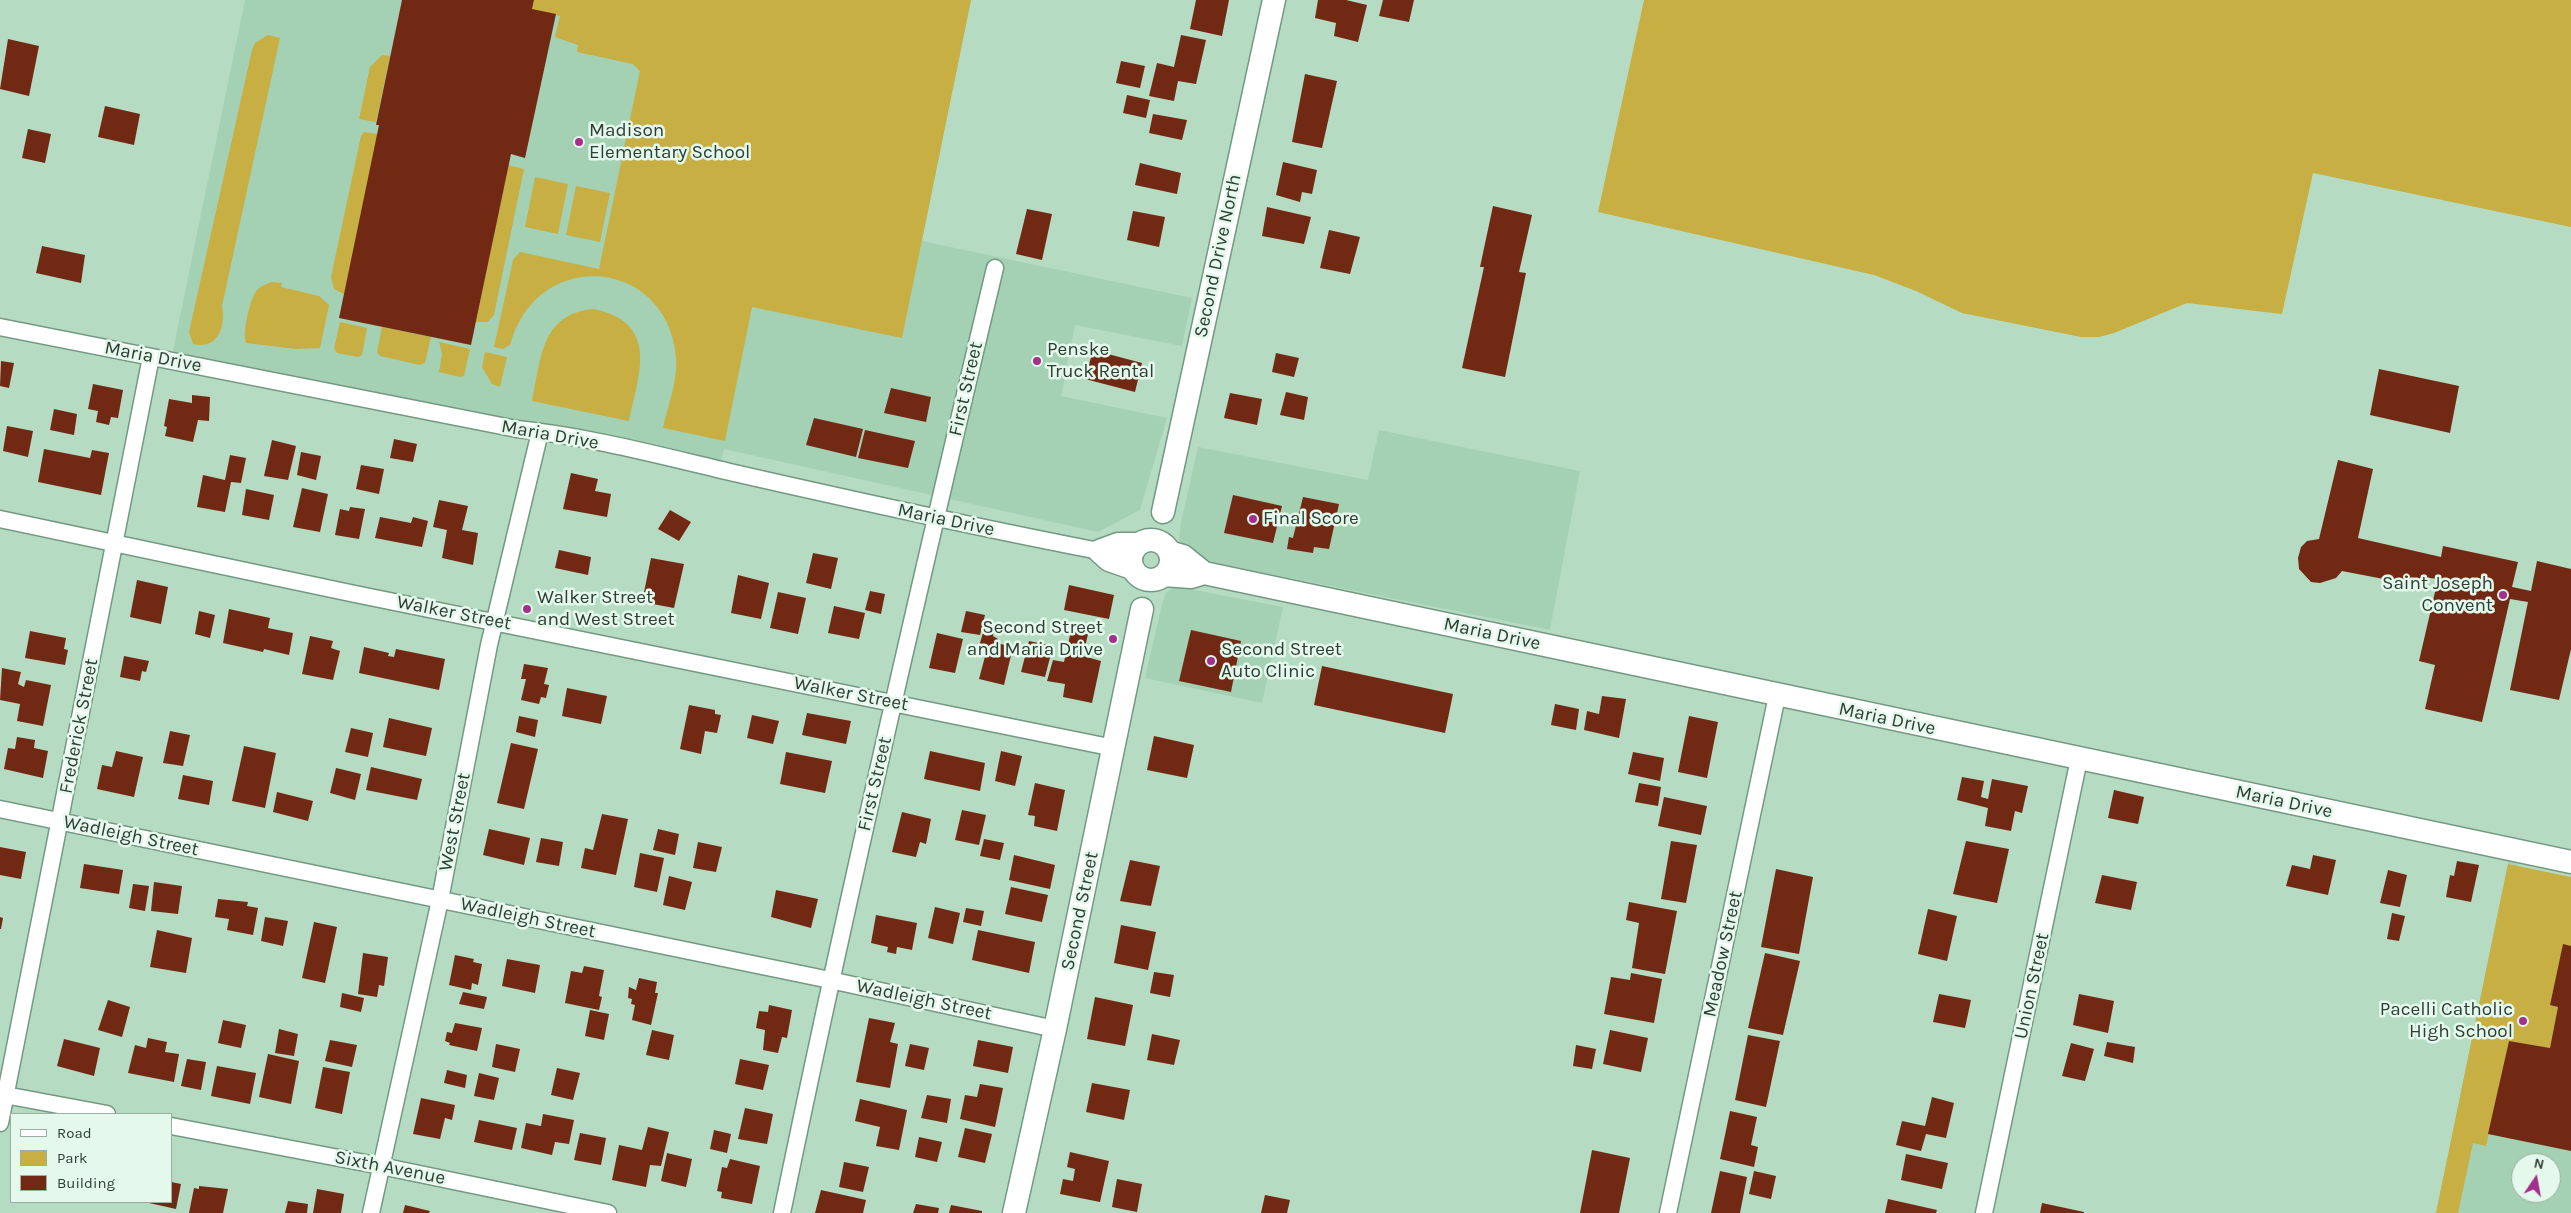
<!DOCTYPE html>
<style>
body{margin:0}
#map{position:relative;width:2571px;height:1213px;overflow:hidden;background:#b5dcc3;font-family:Karla,sans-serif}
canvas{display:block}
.legend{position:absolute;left:10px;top:1113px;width:162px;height:90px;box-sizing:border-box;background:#e4f8eb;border:1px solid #9baea2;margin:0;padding:6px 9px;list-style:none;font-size:15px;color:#2e3e34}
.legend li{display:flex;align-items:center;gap:10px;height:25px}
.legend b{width:25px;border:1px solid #9baea2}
.north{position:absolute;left:2511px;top:1153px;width:50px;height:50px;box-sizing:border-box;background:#e4f8eb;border:1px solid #9baea2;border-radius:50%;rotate:12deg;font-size:14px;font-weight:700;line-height:20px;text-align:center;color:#2e3e34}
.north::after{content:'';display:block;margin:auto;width:18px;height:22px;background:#a3308c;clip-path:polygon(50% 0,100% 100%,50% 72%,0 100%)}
</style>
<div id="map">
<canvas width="2571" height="1213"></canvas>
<ul class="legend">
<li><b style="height:6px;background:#fff"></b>Road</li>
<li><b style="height:14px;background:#c7af43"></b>Park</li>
<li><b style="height:14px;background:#712914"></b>Building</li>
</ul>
<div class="north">N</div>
</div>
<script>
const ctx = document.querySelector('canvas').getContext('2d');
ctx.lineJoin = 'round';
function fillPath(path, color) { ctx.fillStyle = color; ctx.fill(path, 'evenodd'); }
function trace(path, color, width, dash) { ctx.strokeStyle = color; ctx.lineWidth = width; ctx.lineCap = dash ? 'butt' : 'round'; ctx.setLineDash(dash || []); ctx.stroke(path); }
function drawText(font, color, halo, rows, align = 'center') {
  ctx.font = font + ' Karla,sans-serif'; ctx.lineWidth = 5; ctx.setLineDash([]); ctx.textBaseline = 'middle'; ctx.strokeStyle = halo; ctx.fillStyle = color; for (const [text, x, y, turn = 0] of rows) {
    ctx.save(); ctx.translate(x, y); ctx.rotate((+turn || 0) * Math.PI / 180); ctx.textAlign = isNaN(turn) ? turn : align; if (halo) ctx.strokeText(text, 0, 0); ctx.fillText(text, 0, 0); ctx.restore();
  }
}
const built = new Path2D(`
 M245,0H971L922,241L1192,298L1182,346L1075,325L1061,396L1167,418L1140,510L1098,532L724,449L719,470L171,360Z
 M1379,430L1580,471L1550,630L1191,558L1183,552L1179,540L1181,522L1198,447L1368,480Z
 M1174,586L1283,607L1262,703L1145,678L1162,604L1166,593Z
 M2509,858L2522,868L2571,879V1213H2436ZM2521,1163H2551V1193H2521Z`);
const green = new Path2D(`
 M534,0H971L902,338L752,307L725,441L663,428C668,406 678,379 676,357C667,256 536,247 510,345L503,349L494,347L513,260L520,252L599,269L640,71L633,64L577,52L578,45L555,37L560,16L532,9Z
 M1644,0H2571V227L2313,173L2282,314L2187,303L2114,333L2099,337H2081L1962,313L1916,291L1874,275L1598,212Z
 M268,35L280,38L222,306C226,327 218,350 193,344L189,332L252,50L255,43Z
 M382,55L390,56L376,122L359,119L370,67Z
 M364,132L378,134L344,294L334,289L331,277L361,136Z
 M508,165L524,169L494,315L488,322H476Z
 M535,177L568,184L558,234L525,227Z
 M576,186L610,193L600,242L566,235Z
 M271,282L282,283L281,287L319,296L329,305L320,348L296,349L246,343C242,333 250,298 257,290C261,286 267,284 271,282Z
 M594,309C660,323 639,374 629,421L532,401C541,359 541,313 594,309Z
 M340,322L367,328L362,355L358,357L337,353L334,348Z
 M382,327L431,337L425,363L420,365L380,356L377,352Z
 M439,342L470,349L464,376L460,377L439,372L442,354Z
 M485,352L507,357L500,387L492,384L482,367Z
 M2508,864L2571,877V946L2563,945L2550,1005L2558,1007L2550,1048L2509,1041L2486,1146L2473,1143L2458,1213H2436Z`);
const building = new Path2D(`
 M402,0H534L532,9L556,14L525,158L511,154L471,345L339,318L379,125H376Z
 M1196,0H1229L1222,36L1190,29Z
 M1318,0H1346L1367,5L1358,42L1334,36L1336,23L1315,18Z
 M1383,0H1414L1409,22L1379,16Z
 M1181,35L1206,40L1196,84L1178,81L1174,101L1149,96L1157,63L1174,67Z
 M8,39L39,46L29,96L0,89Z
 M1121,61L1145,66L1140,88L1116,83Z
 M1305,74L1337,81L1322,148L1292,142Z
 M1127,95L1150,100L1146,118L1123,113Z
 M105,106L140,114L134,145L98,137Z
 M1153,114L1187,120L1182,140L1149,133Z
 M28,129L51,134L45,163L22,158Z
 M1283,162L1317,170L1312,194L1302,192L1300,202L1276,195Z
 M1140,163L1181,173L1177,194L1135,185Z
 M1493,206L1532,215L1519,272L1526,273L1505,377L1462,368L1484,267H1480Z
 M1267,207L1311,217L1304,244L1262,236Z
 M1027,209L1052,214L1042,260L1016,254Z
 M1133,211L1165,217L1159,247L1127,240Z
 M1329,230L1360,237L1350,274L1320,268Z
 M42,246L85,255L81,283L36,273Z
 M1093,350L1142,363L1135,392L1085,379Z
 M1276,353L1299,358L1294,377L1272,372Z
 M1,361L14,363L9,388L0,386Z
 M2379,369L2459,386L2450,433L2370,415Z
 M93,384L123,390L118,418L111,417L109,425L96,422L98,411L88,409Z
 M891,388L931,397L926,422L884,413Z
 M1286,392L1308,397L1304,420L1280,415Z
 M1230,393L1262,399L1257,425L1224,418Z
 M192,395L210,397L209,421L198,420L193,442L165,436L167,427L164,426L169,399L192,403Z
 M54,409L77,414L74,435L50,430Z
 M814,418L863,429L856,457L806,445Z
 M7,426L33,431L28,457L3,451Z
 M865,430L915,441L908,468L858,458Z
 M394,439L417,444L413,462L390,458Z
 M272,440L296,446L288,480L264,476Z
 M44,449L90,458L92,450L109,453L101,495L38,482Z
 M301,452L321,456L316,480L297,475Z
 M230,455L246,458L241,483L231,482L225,512L197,507L203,475L225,480Z
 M2338,460L2373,469L2358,538L2441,557L2443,546L2518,562L2512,587L2531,591L2537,561L2571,569V649L2559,700L2510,690L2528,602L2510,599L2482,722L2425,709L2435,665L2419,661L2438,579L2422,577L2420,586L2342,571L2336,578L2320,583L2311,582L2299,569L2298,558L2301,547L2307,541L2319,539Z
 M361,465L384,469L379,494L356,489Z
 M571,473L598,479L595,491L611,494L607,517L563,509Z
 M302,488L328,494L320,532L293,527Z
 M246,489L274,495L269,520L242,515Z
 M1233,495L1282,506L1273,543L1224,533Z
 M1303,497L1339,504L1329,549L1314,547L1313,553L1287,549L1289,537L1293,538Z
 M439,500L468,506L462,530L478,533L473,565L442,558L447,530L433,527Z
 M350,507L365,509L359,539L335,535L340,509L349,511Z
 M670,510L691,522L679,541L658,529Z
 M380,517L411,523L413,517L428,521L422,547L375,538Z
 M559,550L591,557L588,575L555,568Z
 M813,553L838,558L831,589L806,583Z
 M651,558L684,564L674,608L642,602Z
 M738,575L769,583L761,619L731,613Z
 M137,580L168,587L161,624L130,617Z
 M1069,585L1114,595L1109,619L1064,610Z
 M870,591L885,594L881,614L865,610Z
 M778,592L806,598L798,634L770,628Z
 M834,606L865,613L859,639L828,633Z
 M229,609L270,618L268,628L293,633L289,655L264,649L263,652L223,643Z
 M199,611L215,615L210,638L195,634Z
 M966,611L985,615L980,635L961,632Z
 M986,623L994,625L993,636L998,639L997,643L1013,647L1004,685L979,679L987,649L979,646Z
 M1191,630L1241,641L1231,692L1179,681Z
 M30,631L66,638L64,649L68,650L65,665L25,658Z
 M1071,631L1088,634L1083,656L1101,661L1092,703L1063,697L1065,684L1047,681L1053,660L1064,662Z
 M937,633L963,639L955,673L929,668Z
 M310,636L333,641L331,648L340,651L333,680L302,674Z
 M1029,641L1053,646L1045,677L1021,672Z
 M364,647L389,653L388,656L394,657L396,649L445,659L439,690L359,673Z
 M124,656L149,661L146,672L142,671L140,681L120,677Z
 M524,664L548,668L544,684L549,685L546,698L541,697L539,704L521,700L526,679H521Z
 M1322,666L1453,694L1445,733L1314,705Z
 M2,668L21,672L18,684L24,687L26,680L51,685L43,726L17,721L20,704L0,700Z
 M567,688L607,696L601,724L562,716Z
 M1602,696L1626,699L1619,738L1584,730L1587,711L1599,714Z
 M1555,704L1579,709L1576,730L1551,725Z
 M689,705L715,710V714L721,715L717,733L705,731L701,754L680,749Z
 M807,713L851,721L846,744L802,735Z
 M752,715L779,721L773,744L747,738Z
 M519,716L538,720L535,737L516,732Z
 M1689,716L1718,722L1707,778L1678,772Z
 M389,718L432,728L426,756L383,747Z
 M351,728L373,733L368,757L345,752Z
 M170,731L190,735L183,766L163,763Z
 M1154,736L1194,745L1187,778L1147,770Z
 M17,737L35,740L34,748L48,751L43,778L4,769L8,748L15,749Z
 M511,743L538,749L524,809L497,803Z
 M244,746L276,753L265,808L232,801Z
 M116,751L143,757L134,797L97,789L102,765L112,767Z
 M930,751L985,763L980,791L924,779Z
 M1001,751L1022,756L1015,786L995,781Z
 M786,752L832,761L825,793L780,784Z
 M1633,752L1664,758L1660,781L1628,774Z
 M371,767L422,779L417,800L366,790Z
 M336,768L361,774L355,800L330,793Z
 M183,775L213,781L209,805L178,799Z
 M1962,777L1984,781L1981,797L1988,799L1992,779L2028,786L2022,813L2015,811L2011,831L1985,826L1988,808L1957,800Z
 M1035,783L1065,790L1057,831L1034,826L1035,816L1028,815Z
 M1639,783L1661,787L1658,806L1635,802Z
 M2114,790L2144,797L2138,824L2108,818Z
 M277,792L313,801L308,821L273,812Z
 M1664,797L1707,806L1701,835L1658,826Z
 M962,810L986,815L979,845L955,840Z
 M902,812L931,819L926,844L920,842L916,857L892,852Z
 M602,814L628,819L616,875L581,868L585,848L593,850Z
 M489,829L530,838L524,865L483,855Z
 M658,829L679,834L675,855L653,850Z
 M541,838L563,842L559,866L536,862Z
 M984,839L1004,843L1000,860L980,856Z
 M1671,841L1697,845L1686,903L1661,899Z
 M1966,841L2009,849L1997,903L1953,894Z
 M698,842L722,847L716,872L693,868Z
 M0,847L26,852L21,879L0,875Z
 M640,853L664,858L657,892L634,887Z
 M1014,855L1055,865L1050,889L1009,880Z
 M2313,855L2336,860L2328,895L2286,886L2292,865L2310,869Z
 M1130,860L1160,866L1151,906L1120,901Z
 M2457,861L2479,865L2471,902L2446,897L2450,875L2454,876Z
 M84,864L123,870L119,894L80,888Z
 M1776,869L1813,877L1799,954L1761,947Z
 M2388,870L2407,875L2400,907L2380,903Z
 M2102,875L2137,882L2131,910L2095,903Z
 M669,876L692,882L685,910L663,905Z
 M154,882L182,886L178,914L151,911Z
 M133,884L149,886L145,911L129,908Z
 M1011,887L1048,895L1042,922L1005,914Z
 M776,890L818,899L811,928L771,917Z
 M218,899L248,902L247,906L258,908L253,935L227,930L229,919L215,917Z
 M1629,902L1677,911L1665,974L1632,968L1639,923L1626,920Z
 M935,907L960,913L953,944L928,938Z
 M966,908L984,911L981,926L963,922Z
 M1928,909L1957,916L1947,961L1918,954Z
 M2392,913L2405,916L2399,941L2387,939Z
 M876,915L917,923L912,950L897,947L896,954L887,952L888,947L871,943Z
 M0,917L3,918L1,929H0Z
 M265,917L288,921L283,946L261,941Z
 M314,922L337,927L325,983L302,978Z
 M1121,925L1156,932L1148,970L1114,963Z
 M157,930L192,938L186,973L150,967Z
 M978,930L1035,942L1029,973L972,960Z
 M2563,944L2571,946V1151L2488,1134L2509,1041L2550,1048L2558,1007L2550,1005Z
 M363,953L388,957L384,986L379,985L377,997L358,994Z
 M1765,953L1800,961L1783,1035L1748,1028Z
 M455,955L474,959L473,962L482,964L478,985L472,983L471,990L449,985Z
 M507,959L540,965L535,993L502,986Z
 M584,966L604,970L599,996L602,997L599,1010L565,1003L571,971L582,973Z
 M1154,972L1174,975L1170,997L1150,993Z
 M1631,973L1662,979L1654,1023L1604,1014L1611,977L1630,980Z
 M639,978L657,982L655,993H658L651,1025L632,1020L635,1005L631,1004L632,999L628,998L629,987L636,990Z
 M463,992L487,997L484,1009L459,1004Z
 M342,993L364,998L361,1012L340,1007Z
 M1939,994L1971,1000L1965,1028L1933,1022Z
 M2079,994L2114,1001L2108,1033L2073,1025Z
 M1095,997L1133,1005L1125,1046L1087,1039Z
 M108,1000L130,1007L122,1037L98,1030Z
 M769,1005L792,1010L787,1038L782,1037L778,1053L763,1050L765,1030L756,1028L759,1011L768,1012Z
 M590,1010L609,1014L604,1040L585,1036Z
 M869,1018L895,1023L890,1042L898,1044L890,1088L856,1082Z
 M223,1020L246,1025L241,1048L218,1043Z
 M455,1023L482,1028L477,1051L449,1045L450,1043L445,1041L447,1032L452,1033Z
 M279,1029L298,1034L294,1056L275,1053Z
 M652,1030L674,1035L669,1060L646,1055Z
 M1610,1030L1648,1038L1641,1072L1603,1064Z
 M1152,1034L1180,1040L1174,1065L1147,1060Z
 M1748,1035L1780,1041L1766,1107L1735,1100Z
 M148,1038L167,1042L165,1052L179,1054L174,1082L128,1073L135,1045L146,1048Z
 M64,1039L100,1048L94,1076L57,1066Z
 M330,1040L357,1045L352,1067L325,1061Z
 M978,1040L1013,1047L1008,1073L973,1066Z
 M2107,1042L2135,1047L2133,1063L2104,1056Z
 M2071,1043L2094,1049L2085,1081L2062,1076Z
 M496,1044L520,1049L515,1072L492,1067Z
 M910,1044L929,1048L924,1070L905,1066Z
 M1576,1045L1596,1049L1592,1069L1573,1066Z
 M268,1054L299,1061L291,1104L259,1097Z
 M187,1059L206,1062L201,1090L181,1086Z
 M740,1059L769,1065L763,1090L735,1084Z
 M217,1066L256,1073L250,1104L211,1096Z
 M323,1067L350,1072L342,1114L315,1108Z
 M557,1068L580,1073L573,1100L551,1095Z
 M447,1070L467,1075L465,1088L444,1083Z
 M479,1073L499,1078L494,1100L474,1096Z
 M1092,1083L1130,1090L1124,1120L1086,1112Z
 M980,1084L1003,1088L995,1127L960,1119L965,1095L977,1097Z
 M927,1095L951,1099L947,1123L921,1118Z
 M1932,1097L1954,1103L1946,1138L1926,1134L1921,1151L1896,1145L1902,1121L1925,1126Z
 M421,1098L455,1105L452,1120L445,1118L440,1139L413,1134Z
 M860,1099L907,1110L899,1150L876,1146L880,1127L855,1121Z
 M745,1108L773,1114L767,1144L738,1139Z
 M1730,1111L1757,1117L1751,1145L1758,1147L1754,1167L1720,1159Z
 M543,1114L574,1120L569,1144L555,1142L552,1155L521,1148L526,1123L541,1126Z
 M479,1120L517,1128L512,1150L474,1142Z
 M648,1127L669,1132L661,1166L650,1165L646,1187L612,1180L619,1145L642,1150Z
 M965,1128L992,1134L985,1163L958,1157Z
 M714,1130L731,1134L727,1153L710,1149Z
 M580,1133L606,1138L601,1165L574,1160Z
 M919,1137L942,1142L937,1162L915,1157Z
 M1592,1150L1630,1158L1619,1213H1580Z
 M1070,1152L1109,1161L1100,1202L1060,1194L1063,1179L1073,1181L1075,1169L1067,1167Z
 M667,1153L692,1159L686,1187L661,1181Z
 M1906,1154L1948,1163L1942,1189L1901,1180Z
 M730,1159L760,1166L752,1204L721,1198L722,1192L717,1191L722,1167L727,1168Z
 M844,1162L869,1167L863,1192L839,1187Z
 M1720,1171L1747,1177L1740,1213H1711Z
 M1754,1171L1776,1176L1771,1199L1749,1194Z
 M1117,1179L1142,1184L1137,1212L1112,1207Z
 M171,1182L181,1184L176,1209L149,1203L171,1202Z
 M199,1186L228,1189L223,1213H189L194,1188L199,1189Z
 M317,1189L344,1194L341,1213H313Z
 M821,1190L866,1200L863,1213H815Z
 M1265,1195L1290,1200L1287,1213H1261Z
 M1888,1199L1937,1210L1936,1213H1885Z
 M288,1201L308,1204L307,1213H285Z
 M2042,1203L2084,1212V1213H2040Z
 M916,1204L939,1208L938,1213H913Z
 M405,1205L430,1211L429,1213H403Z
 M951,1205L982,1211V1213H949Z`);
const street = new Path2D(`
 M0,327L517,429C593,437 669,458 743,475C862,502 980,528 1099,551
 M0,519L355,594L1114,748
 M0,809L830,980L1055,1029
 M0,1094L107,1114
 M0,1123L151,357
 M171,1126L381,1166L608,1213
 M371,1213L440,900L489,645L540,432
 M782,1213C847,897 920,582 995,268
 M1668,1213L1777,696
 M1984,1213L2079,759`);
const secondary = new Path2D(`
 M1163,512L1274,0
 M1131 560a20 20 0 1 1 40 0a20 20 0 1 1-40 0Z
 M1132,568L1109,560L1099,551L1118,544H1138
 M1204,573L2571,862
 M1164,575L1191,577L1204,573L1183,556L1169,552
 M1014,1213L1055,1029L1142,609`);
const markers = [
 [579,142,5,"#a3308c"],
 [1037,361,5,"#a3308c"],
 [1253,519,5,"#a3308c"],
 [2503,595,5,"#a3308c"],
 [527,609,5,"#a3308c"],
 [1113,639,5,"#a3308c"],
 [1211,661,5,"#a3308c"],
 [2523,1021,5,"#a3308c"]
];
const poiNames = [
 ["Madison",589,131],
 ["Elementary School",589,153],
 ["Penske",1047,350],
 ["Truck Rental",1047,372],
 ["Final Score",1263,519],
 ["Saint Joseph",2493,584,"right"],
 ["Convent",2493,606,"right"],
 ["Walker Street",537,598],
 ["and West Street",537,620],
 ["Second Street",1103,628,"right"],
 ["and Maria Drive",1103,650,"right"],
 ["Second Street",1221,650],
 ["Auto Clinic",1221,672],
 ["Pacelli Catholic",2513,1010,"right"],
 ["High School",2513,1032,"right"]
];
const streetNames = [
 ["Second Drive North",1218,256,-78],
 ["Maria Drive",153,357,11],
 ["First Street",966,389,-77],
 ["Maria Drive",550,435,10],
 ["Maria Drive",946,520,12],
 ["Walker Street",454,613,11],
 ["Maria Drive",1492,634,12],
 ["Walker Street",851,694,11],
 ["Maria Drive",1887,719,12],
 ["Frederick Street",79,726,-79],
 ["First Street",875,784,-77],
 ["Maria Drive",2284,802,12],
 ["West Street",455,822,-79],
 ["Wadleigh Street",131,836,12],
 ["Second Street",1080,911,-78],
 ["Wadleigh Street",528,918,12],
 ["Meadow Street",1723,954,-78],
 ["Union Street",2032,986,-78],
 ["Wadleigh Street",924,1000,12],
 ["Sixth Avenue",390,1168,11]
];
fillPath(built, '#a4d1b4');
fillPath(green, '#c7af43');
fillPath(building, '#712914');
trace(street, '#749982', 19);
trace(secondary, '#749982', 25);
trace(street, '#fff', 16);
trace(secondary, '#fff', 22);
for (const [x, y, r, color] of markers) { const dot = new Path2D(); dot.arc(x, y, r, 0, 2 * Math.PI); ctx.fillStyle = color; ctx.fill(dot); trace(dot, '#e4f8eb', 2); }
drawText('19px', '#2e3e34', '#e4f8eb', poiNames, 'left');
drawText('19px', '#2e3e34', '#e4f8eb', streetNames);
</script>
